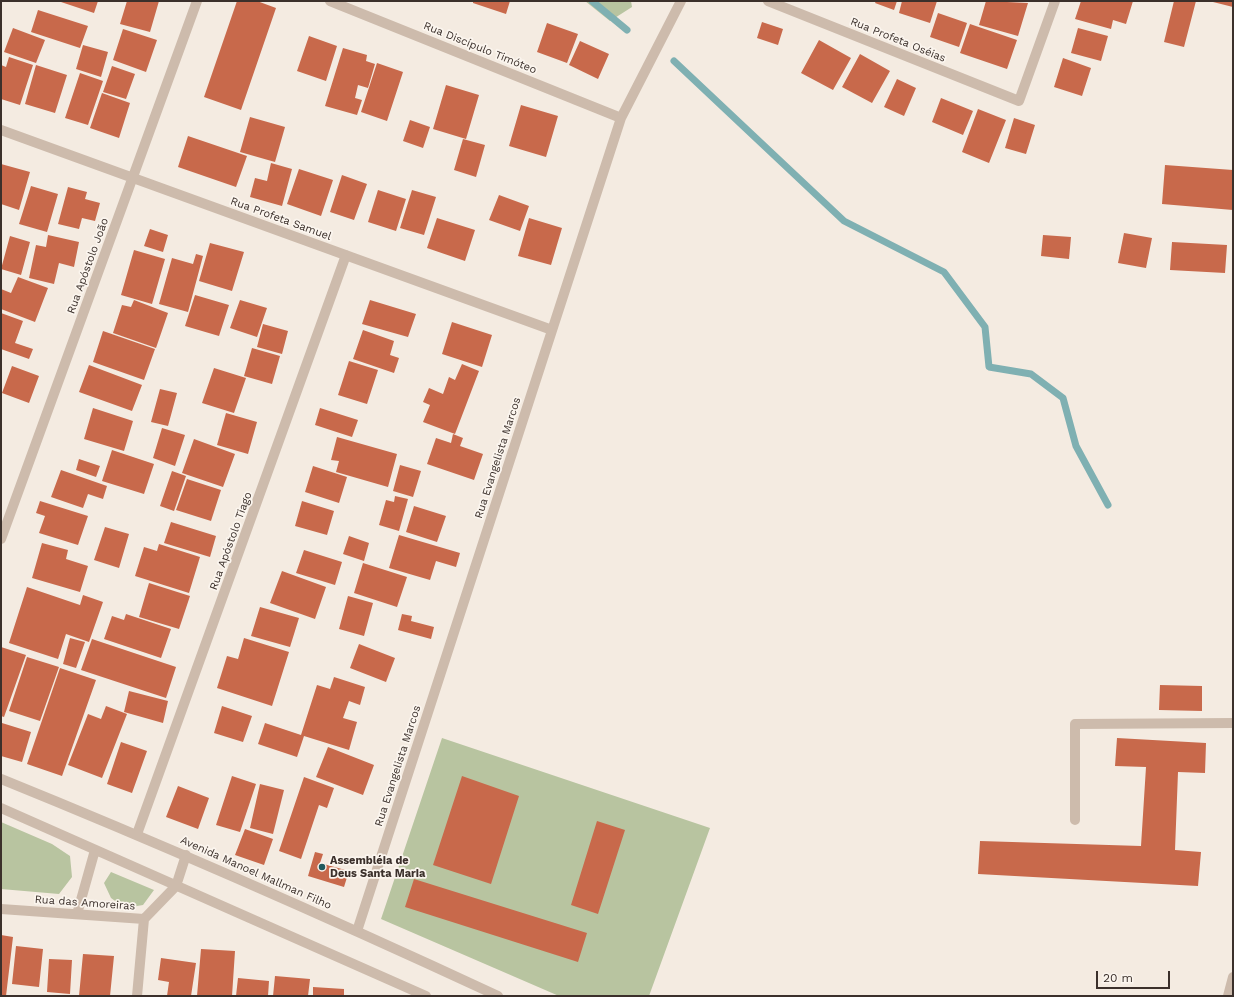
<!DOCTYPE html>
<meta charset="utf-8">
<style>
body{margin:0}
#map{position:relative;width:1234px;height:997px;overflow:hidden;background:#f4ebe1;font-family:"Work Sans",sans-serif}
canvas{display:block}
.frame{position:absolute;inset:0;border:2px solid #3b302b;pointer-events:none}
.scale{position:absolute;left:1096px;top:971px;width:74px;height:18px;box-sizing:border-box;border:2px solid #3b302b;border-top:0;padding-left:5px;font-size:12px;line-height:14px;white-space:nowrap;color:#3b302b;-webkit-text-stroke:3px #fbf5ee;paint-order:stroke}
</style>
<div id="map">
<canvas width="1234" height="997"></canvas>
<div class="frame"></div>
<div class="scale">20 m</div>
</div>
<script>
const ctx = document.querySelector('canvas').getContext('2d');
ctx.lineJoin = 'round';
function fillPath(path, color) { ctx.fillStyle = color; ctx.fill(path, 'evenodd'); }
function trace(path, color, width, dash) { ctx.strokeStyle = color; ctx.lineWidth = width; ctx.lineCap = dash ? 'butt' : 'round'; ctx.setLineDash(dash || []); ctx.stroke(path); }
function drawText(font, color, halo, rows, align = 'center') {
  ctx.font = font + ' "Work Sans",sans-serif'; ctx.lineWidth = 3.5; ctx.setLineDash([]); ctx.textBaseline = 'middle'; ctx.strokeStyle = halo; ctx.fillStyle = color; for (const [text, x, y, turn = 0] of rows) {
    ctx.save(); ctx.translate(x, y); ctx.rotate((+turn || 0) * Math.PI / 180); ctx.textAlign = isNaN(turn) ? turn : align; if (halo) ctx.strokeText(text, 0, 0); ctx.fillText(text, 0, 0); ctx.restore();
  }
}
const green = new Path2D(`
 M585,1H631L632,7L610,21Z
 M442,738L710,828L649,996H559L381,919Z
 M1,822L52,844L70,856L72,877L59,894L1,889Z
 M111,872L154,890L143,905L125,908L111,898L104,883Z`);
const stream = new Path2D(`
 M592,1L627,30
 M674,61L844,221L944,272L985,327L989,367L1031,374L1063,398L1076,446L1108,505`);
const building = new Path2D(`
 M58,1H98L94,13Z
 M127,1H159L150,32L120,24Z
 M237,1H257L276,8L241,110L204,97Z
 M473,1H510L506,14L473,3Z
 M876,1H897L894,10L875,3Z
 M902,1H937L930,23L899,13Z
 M986,1L1028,3L1018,36L979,25Z
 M1081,1H1133L1126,24L1113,20L1111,29L1075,19Z
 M1174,1H1196L1184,47L1164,42Z
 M1213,1H1233V7L1213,2Z
 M38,10L88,26L80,48L31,32Z
 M938,13L967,23L959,47L930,37Z
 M762,22L783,29L778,45L757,38Z
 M547,23L578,34L567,63L537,52Z
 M970,24L1017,40L1007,69L960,53Z
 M13,28L45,40L36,63L4,52Z
 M1078,28L1108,36L1101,61L1071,53Z
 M123,29L157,40L146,72L113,60Z
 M309,36L337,46L326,81L297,71Z
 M819,40L851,58L833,90L801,73Z
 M580,41L609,54L598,79L569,65Z
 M83,45L108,52L101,77L76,69Z
 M343,48L367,55L366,61L375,64L368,88L358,85L355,98L362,100L357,115L325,106Z
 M860,54L890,71L872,103L842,87Z
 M9,57L33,65L20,105L1,99V65L6,67Z
 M1063,58L1091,68L1082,96L1054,87Z
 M377,63L403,72L387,121L361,112Z
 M36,65L67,75L55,113L25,104Z
 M112,66L135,74L126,99L103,92Z
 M80,73L103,81L88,125L65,118Z
 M897,79L916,88L904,116L884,107Z
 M446,85L479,95L466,139L433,129Z
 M102,93L130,103L119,138L90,128Z
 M941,98L973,111L963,135L932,122Z
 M521,105L558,116L546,157L509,146Z
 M978,109L1006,120L989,163L962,152Z
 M250,117L285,127L275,162L240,152Z
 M1014,118L1035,125L1026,154L1005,148Z
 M410,120L430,127L423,148L403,141Z
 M188,136L247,156L236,187L178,167Z
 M463,139L485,145L476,177L454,170Z
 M271,163L292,169L282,206L250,197L255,178L267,181Z
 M1,164L30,172L19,210L1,204Z
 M1165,165L1233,170V210L1162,204Z
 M299,169L333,180L321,216L287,204Z
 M342,175L367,184L354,220L330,212Z
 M31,186L58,194L47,232L19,224Z
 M68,187L87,192L85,199L100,203L95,221L82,218L79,229L58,224Z
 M378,190L406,199L396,231L368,222Z
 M412,190L436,197L424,235L400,228Z
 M499,195L529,206L520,231L489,220Z
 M437,218L475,230L465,261L427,248Z
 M529,218L562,228L551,265L518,256Z
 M150,229L168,235L163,252L144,246Z
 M1124,233L1152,238L1146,268L1118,263Z
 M48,235L79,242L74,267L59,263L54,284L29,278L36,245L46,247Z
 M1043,235L1071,237L1069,259L1041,256Z
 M10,236L30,242L21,275L1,269Z
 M1172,242L1227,245L1225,273L1170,270Z
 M210,243L244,252L232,291L199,281Z
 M134,250L165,259L152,304L121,295Z
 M196,254L203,256L188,312L159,304L172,258L193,264Z
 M18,277L48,288L35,322L1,309V289L11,293Z
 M195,295L229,305L219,336L185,326Z
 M134,300L168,313L156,348L113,333L122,305L131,307Z
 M240,300L267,308L257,337L230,328Z
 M370,300L416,314L408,337L362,324Z
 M1,313L23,321L15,343L33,349L29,359L1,349Z
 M452,322L492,335L482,367L442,354Z
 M263,324L288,331L282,354L257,347Z
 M363,330L394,341L390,355L399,358L394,373L353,359Z
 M103,331L155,349L144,380L93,362Z
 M252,348L280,356L272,384L244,376Z
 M349,361L378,370L367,404L338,395Z
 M462,364L479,371L455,434L423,422L430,405L423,402L429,388L443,394L449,377L455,380Z
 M89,365L142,385L132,411L79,392Z
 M12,366L39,376L29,403L2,393Z
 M214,368L246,378L234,413L202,403Z
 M160,389L177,393L168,426L151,422Z
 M93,408L133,421L124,451L84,439Z
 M320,408L358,420L352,437L315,425Z
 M226,413L257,422L248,454L217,445Z
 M162,428L185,435L175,466L153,458Z
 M453,434L463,438L460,446L483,454L474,480L427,464L436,438L451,443Z
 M337,437L397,454L388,487L336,472L339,461L331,460Z
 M194,439L235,454L223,487L182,473Z
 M112,450L154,464L144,494L102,481Z
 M79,459L100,466L96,477L76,470Z
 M400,465L421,471L413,497L393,491Z
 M313,466L347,477L339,503L305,492Z
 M61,470L107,486L103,499L88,494L83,508L51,497Z
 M172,471L186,476L174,511L160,506Z
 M187,479L221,490L211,521L176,510Z
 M395,496L408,499L399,531L379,525L386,500L394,502Z
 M40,501L88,516L78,545L39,533L45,516L36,513Z
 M302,501L334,511L327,535L295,526Z
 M414,506L446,516L437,542L406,532Z
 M171,522L216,536L210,557L164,543Z
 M105,527L129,534L119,568L94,560Z
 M399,535L460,553L456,567L436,561L430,580L389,568Z
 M349,536L369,543L364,561L343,554Z
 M42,543L68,550L66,559L88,566L80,592L32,578Z
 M159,544L200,557L189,593L135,576L144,547L157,551Z
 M304,550L342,562L335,585L296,573Z
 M363,563L407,577L397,607L354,593Z
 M282,571L326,587L315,619L270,603Z
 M149,583L190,596L179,629L139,617Z
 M27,587L80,605L83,595L103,602L89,642L66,634L58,659L9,643Z
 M348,596L373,603L364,636L339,629Z
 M260,607L299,618L290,647L251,636Z
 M126,614L171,629L161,658L104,639L112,616L124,620Z
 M402,614L412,616L411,621L434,627L431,639L398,630Z
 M70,638L85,642L76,668L63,664Z
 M244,638L289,652L272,706L217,688L227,656L238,659Z
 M92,639L176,667L166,698L81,670Z
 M359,644L395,658L386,682L350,668Z
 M1,647L26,655L4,717L1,716Z
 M27,657L59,667L40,721L9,711Z
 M60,668L96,680L62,776L27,764Z
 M334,677L365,687L360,705L349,701L343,718L357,722L349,750L304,736L297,757L258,744L265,723L301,735L317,685L330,689Z
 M1160,685L1202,686V711L1159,710Z
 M129,691L168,701L163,723L124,712Z
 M106,706L127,714L102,778L68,765L88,714L101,719Z
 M222,706L252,716L243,742L214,733Z
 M2,723L31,732L22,762L1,756Z
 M1117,738L1206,743L1205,773L1178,772L1175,850L1201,852L1198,886L978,874L980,841L1141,846L1146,767L1115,766Z
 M121,742L147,751L132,793L107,784Z
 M328,747L374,765L363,795L316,777Z
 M232,776L256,784L240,832L216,825Z
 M462,776L519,796L491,884L433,865Z
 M304,777L334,788L327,808L319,805L301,859L279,851Z
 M260,784L284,790L273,834L250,828Z
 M178,786L209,798L198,829L166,817Z
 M597,821L625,830L598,914L571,905Z
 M245,829L273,839L264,865L235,855Z
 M315,852L323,854L320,863L349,871L344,887L308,876Z
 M414,879L587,933L578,962L405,907Z
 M1,935L13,937L6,996H1Z
 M16,946L43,949L39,987L12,984Z
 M201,949L235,951L232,996H197Z
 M83,954L114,956L110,996H79Z
 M161,958L196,963L191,996H167L169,982L158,980Z
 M49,959L72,960L70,994L47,992Z
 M275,976L310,979L308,996H273Z
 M238,978L269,981L268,996H236Z
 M313,987L344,989V996H313Z`);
const minor = new Path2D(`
 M330,1L621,118
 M768,1L1019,101L1055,1
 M1,130L552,330
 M1,539L197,1
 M1,779C169,847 334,920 498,996
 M1,808L426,996
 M1075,820V724L1233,723
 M137,834L346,255
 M1,909L144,919L176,886L186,855
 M77,914L95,850
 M357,931L621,118L681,1
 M137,996L144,919
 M1228,996L1233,977`);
const markers = [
 [322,867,4,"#1f5a5e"]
];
const streetNames = [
 ["Rua Profeta Oséias",898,40,22],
 ["Rua Discípulo Timóteo",480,48,22],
 ["Rua Profeta Samuel",281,219,20],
 ["Rua Apóstolo João",88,266,-70],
 ["Rua Evangelista Marcos",498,458,-72],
 ["Rua Apóstolo Tiago",231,541,-70],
 ["Rua Evangelista Marcos",398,766,-72],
 ["Avenida Manoel Mallman Filho",256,873,24],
 ["Rua das Amoreiras",85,903,4]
];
const poiNames = [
 ["Assembléia de",330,861],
 ["Deus Santa Maria",330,874]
];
fillPath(green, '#b8c4a0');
trace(stream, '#7fb0b2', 7);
fillPath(building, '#c8694b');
trace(minor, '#cdbbac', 10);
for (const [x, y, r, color] of markers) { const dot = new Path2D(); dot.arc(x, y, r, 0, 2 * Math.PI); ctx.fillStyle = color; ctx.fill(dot); trace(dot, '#fbf5ee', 1.5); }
drawText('11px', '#3b302b', '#fbf5ee', streetNames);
drawText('bold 11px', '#3b302b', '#fbf5ee', poiNames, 'left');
</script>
